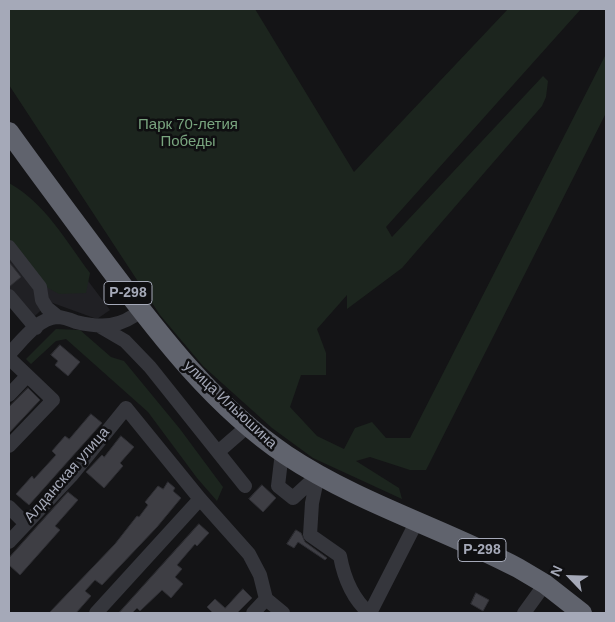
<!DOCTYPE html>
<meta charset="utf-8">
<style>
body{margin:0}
#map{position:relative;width:615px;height:622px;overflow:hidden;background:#141416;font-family:Helvetica,sans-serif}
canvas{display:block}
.frame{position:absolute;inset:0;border:10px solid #a5a9b8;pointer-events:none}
.north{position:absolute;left:545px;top:552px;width:50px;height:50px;-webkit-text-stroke:4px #0f0f11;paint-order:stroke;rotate:294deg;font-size:14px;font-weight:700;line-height:20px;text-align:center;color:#a5a9b8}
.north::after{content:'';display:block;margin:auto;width:18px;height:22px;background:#a5a9b8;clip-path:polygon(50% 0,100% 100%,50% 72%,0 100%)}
</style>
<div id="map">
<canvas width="615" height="622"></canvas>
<div class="frame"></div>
<div class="north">N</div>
</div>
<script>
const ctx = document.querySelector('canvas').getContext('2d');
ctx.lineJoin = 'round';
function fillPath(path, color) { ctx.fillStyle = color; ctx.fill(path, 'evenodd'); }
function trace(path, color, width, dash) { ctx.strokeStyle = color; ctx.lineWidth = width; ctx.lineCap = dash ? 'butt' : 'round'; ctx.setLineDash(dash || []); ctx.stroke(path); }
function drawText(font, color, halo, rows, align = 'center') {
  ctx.font = font + ' Helvetica,sans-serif'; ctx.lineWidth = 5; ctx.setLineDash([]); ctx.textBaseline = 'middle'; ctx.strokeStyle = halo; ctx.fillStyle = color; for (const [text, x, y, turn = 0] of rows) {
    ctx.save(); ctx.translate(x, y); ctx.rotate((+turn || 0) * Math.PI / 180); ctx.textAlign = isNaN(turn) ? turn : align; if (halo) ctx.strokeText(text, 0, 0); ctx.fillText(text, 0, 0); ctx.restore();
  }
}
const built = new Path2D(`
 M27,200L110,310L97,319L50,302L25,325L9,305V211Z`);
const green = new Path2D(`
 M9,9H255L354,172L508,9H581L386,227L392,237L543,76L548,81L546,97L542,106L402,268L347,309V295L317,329L326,353V375H301L290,407L317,436L344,449L355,428L372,422L386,438H410L606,54V113L426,470H410L370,457L356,461L399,488L402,499L313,458L272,428L203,366L160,315L9,85Z
 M9,183C45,203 66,241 90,273L86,293L59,294L39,283L9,244Z
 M56,329L80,330L111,357L124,361L180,429L223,487L217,501L197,478L148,412L66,339L56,341L31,364L26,359Z`);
const building = new Path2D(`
 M9,262L21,277L9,287Z
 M60,345L80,362L68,376L55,365L58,361L51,355Z
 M28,388L40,400L9,433V407Z
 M91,414L102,423L29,505L16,494L32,476L34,479L56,455L52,451L65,436L69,439Z
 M121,436L134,447L120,463L123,466L104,488L86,472L102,455L104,457Z
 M168,482L175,488L173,491L181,498L157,527L102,585L95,580L85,591L91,596L76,613H49L115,544L137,516L139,517L148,505L145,502L158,486L163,489Z
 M262,485L276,498L263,512L249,499Z
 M68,492L78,500L55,526L60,530L20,575L9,565V558Z
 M199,524L209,533L197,546L195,544L177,565L182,569L175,577L183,584L171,598L162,590L140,611L137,608L132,613H119Z
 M296,530L301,533L305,542L327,558L325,560L298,542L294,548L287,544Z
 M243,589L252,598L237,613H213L207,607L215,599L225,608Z
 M476,593L489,600L483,611L471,604Z`);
const minor = new Path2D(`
 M9,247L40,287L42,300L47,308L58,317
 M9,296L36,328
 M101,327L125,341L150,367L245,486
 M9,354C21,342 38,318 57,317C63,317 71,320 76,322C101,328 121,328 141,310
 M9,358L53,400L9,446
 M9,395L27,376
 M218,452L249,425
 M282,452L278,486L293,498L318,475
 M318,475L312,503L310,535L340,556C344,578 352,598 369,613
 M9,507L25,523
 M9,542L71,476L126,408L200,499L249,554L260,575L266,599L283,613
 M96,613L200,499
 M253,613L266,599
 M370,613L417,521
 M524,613L545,584`);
const highway = new Path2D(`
 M9,132C42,178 76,223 110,269C161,337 215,407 286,455C358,503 442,528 518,568L545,584L582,613`);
const shields = [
 [128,293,48],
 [482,550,48]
];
const shieldNames = [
 ["Р-298",128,293],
 ["Р-298",482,550]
];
const parkNames = [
 ["Парк 70-летия",188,125],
 ["Победы",188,142]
];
const streetNames = [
 ["улица Ильюшина",230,405,43],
 ["Алданская улица",67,475,-49]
];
fillPath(built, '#202024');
fillPath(green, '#1c251e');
fillPath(building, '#3e3e44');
trace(building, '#2e2e33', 1);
trace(minor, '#35363c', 14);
trace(highway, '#60636d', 20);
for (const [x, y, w] of shields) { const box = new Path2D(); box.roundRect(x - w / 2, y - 11.5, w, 23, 4); ctx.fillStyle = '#0f0f11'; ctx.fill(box); trace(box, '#a5a9b8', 1); }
drawText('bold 14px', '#a5a9b8', null, shieldNames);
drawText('15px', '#79a57f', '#0f0f11', parkNames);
drawText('15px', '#a5a9b8', '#0f0f11', streetNames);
</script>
